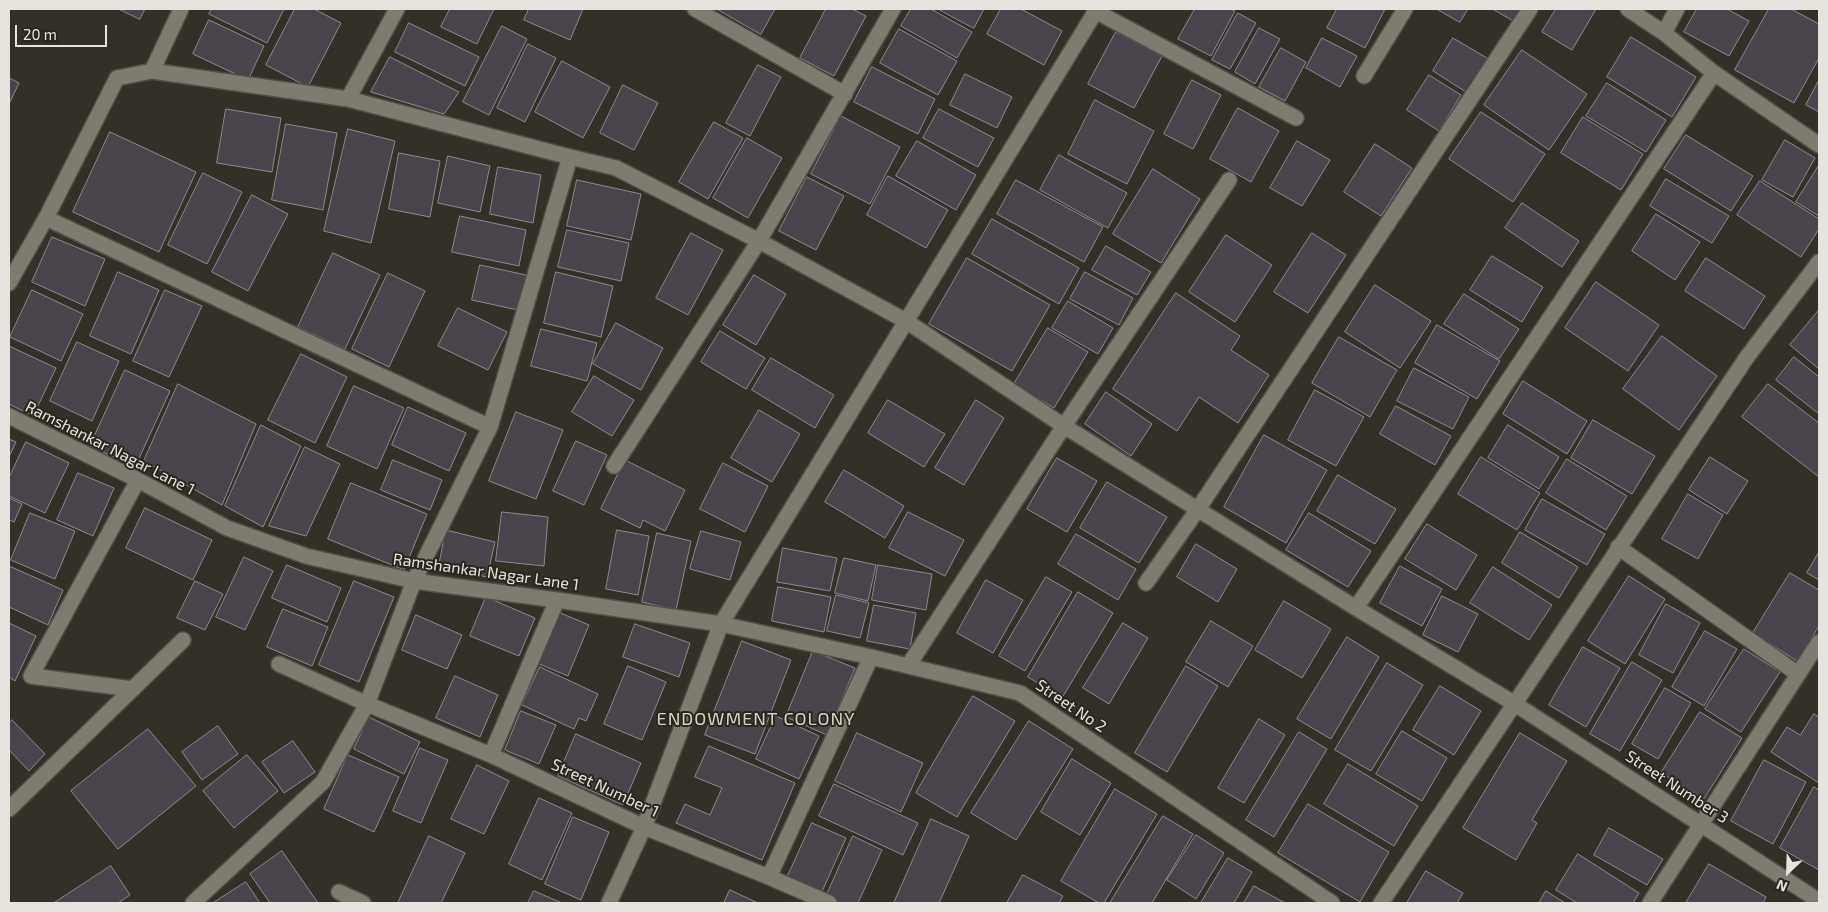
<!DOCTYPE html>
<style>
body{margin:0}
#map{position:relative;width:1828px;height:912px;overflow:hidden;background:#333127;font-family:"Exo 2",sans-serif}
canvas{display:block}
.frame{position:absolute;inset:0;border:10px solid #e5e4de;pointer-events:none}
.north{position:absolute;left:1763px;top:847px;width:50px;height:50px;-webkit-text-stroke:4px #29271e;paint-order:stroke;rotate:204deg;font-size:14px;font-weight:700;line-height:20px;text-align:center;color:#e5e4de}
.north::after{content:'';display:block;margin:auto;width:18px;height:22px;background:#e5e4de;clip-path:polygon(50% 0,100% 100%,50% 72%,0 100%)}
.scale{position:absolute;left:15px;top:25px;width:92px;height:22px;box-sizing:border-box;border:2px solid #e5e4de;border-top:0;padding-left:6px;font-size:15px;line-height:18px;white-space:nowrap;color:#e5e4de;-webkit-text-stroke:4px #29271e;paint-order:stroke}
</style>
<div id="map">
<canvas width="1828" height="912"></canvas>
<div class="frame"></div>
<div class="north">N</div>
<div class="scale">20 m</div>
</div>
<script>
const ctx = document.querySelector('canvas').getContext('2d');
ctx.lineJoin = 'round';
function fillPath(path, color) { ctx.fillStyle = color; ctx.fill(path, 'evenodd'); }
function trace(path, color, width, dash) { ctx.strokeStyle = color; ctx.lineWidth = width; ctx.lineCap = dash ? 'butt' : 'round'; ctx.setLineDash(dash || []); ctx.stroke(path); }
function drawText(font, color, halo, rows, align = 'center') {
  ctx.font = font + ' "Exo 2",sans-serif'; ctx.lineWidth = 4; ctx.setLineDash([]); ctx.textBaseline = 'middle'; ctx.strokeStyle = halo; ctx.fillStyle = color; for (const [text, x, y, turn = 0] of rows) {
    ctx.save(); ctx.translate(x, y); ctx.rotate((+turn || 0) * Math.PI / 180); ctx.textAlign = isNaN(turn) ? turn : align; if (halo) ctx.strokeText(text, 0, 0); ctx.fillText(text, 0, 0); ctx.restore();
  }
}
const building = new Path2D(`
 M119,9H145L140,19Z
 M212,9H284L267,43L209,14Z
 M295,9H314L341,23L308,87L266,65Z
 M450,9H494L477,44L441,27Z
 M529,9H583L570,40L524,20Z
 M717,9H775L761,34Z
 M826,9H852L866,16L834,76L800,58Z
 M911,9H931L972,32L957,58L901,26Z
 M938,9H984L974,28Z
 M1001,9H1021L1062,31L1044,65L987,34Z
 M1195,9H1230L1235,11L1211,56L1178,39Z
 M1337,9H1385L1365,48L1327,28Z
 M1437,9H1468L1460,22Z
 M1493,9H1522L1514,21Z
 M1556,9H1596L1572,50L1542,32Z
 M1697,9H1727L1749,21L1729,56L1684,32Z
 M1769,9H1791L1819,24V58L1794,103L1735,70Z
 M1238,13L1256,23L1230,69L1212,60Z
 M209,20L264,46L248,80L193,54Z
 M409,23L479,57L465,86L395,52Z
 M502,26L527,39L489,115L463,102Z
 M1259,28L1280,39L1255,84L1235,72Z
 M899,29L957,61L938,95L880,63Z
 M1116,32L1162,56L1134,108L1088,84Z
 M1631,37L1696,77L1672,117L1607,77Z
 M1322,38L1357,56L1340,87L1306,68Z
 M1453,38L1487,58L1466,92L1433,71Z
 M528,44L556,58L525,122L497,108Z
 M1281,48L1306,62L1285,101L1259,87Z
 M1522,50L1587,94L1549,150L1484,105Z
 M390,57L459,92L444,114L371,92Z
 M562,61L610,87L583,138L535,112Z
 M758,65L781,77L750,136L726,123Z
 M872,67L935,99L918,134L854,102Z
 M965,74L1012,97L997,128L950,105Z
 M1429,75L1461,95L1439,131L1407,110Z
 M9,78L19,83L9,104Z
 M1192,80L1221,95L1193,149L1164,134Z
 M1819,80V112L1806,105Z
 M1607,83L1666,120L1646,152L1586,116Z
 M623,85L658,103L634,150L600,133Z
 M1095,100L1154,131L1127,184L1068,154Z
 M1238,108L1279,131L1251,182L1210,159Z
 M226,109L281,118L272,172L217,163Z
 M939,109L994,138L978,167L923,138Z
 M1481,112L1545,154L1513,202L1449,159Z
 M841,116L900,147L870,204L811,174Z
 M1583,117L1643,154L1621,190L1561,153Z
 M714,122L743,138L708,199L679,182Z
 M286,124L337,133L323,210L272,200Z
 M348,129L395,141L371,243L324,231Z
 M110,132L196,172L159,252L73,212Z
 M1686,135L1753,176L1731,211L1664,169Z
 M747,138L782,158L748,218L713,198Z
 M1785,140L1815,158L1793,197L1762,180Z
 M917,141L976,175L956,210L896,176Z
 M1297,141L1330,160L1302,206L1270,188Z
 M1375,144L1412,168L1381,216L1344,192Z
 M399,153L440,161L430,217L389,209Z
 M1059,155L1127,193L1108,228L1040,190Z
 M448,156L490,166L480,212L438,203Z
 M1819,165V216L1796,202Z
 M498,167L541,175L533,223L490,214Z
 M1153,169L1200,199L1161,263L1113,234Z
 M203,173L242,192L207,264L168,245Z
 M888,176L948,210L926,248L867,215Z
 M807,177L844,196L816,250L779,231Z
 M1666,179L1729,216L1712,243L1650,206Z
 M577,180L641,194L631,240L567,226Z
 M1016,180L1103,227L1084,262L997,214Z
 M1760,181L1819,219V229L1801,257L1737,215Z
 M252,195L288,214L248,291L212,272Z
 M1522,203L1579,241L1562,267L1505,228Z
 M1656,214L1700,242L1675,280L1632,251Z
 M460,216L526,230L519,266L452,252Z
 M992,219L1079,268L1059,304L972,254Z
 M567,230L629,243L621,281L558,267Z
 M691,233L723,250L688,315L656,298Z
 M1312,233L1346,255L1308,313L1274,292Z
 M1226,235L1272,265L1235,322L1189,292Z
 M52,237L105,259L85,306L32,282Z
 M1106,246L1151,272L1137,295L1092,270Z
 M333,253L380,275L345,349L298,327Z
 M1492,256L1543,287L1522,322L1470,290Z
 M967,258L1050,305L1012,371L929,324Z
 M1706,258L1765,296L1744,329L1685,291Z
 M480,265L526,275L518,310L472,300Z
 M118,272L159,290L131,354L90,336Z
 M556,272L613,286L601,337L544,323Z
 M1085,272L1133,298L1119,325L1070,299Z
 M388,273L425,291L389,367L352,349Z
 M754,275L786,294L756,345L723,325Z
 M1596,282L1659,325L1628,371L1565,328Z
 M1375,285L1431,321L1400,368L1345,332Z
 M32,290L83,314L61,361L10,337Z
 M165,290L202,306L169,377L133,361Z
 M1176,293L1240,336L1231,350L1269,375L1238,423L1199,397L1177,431L1113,389Z
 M1464,294L1519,329L1499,359L1444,324Z
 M1068,301L1113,328L1098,354L1052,328Z
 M458,308L507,332L488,370L438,346Z
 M1819,310V369L1790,345Z
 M616,323L663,348L641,390L593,364Z
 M1437,325L1500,361L1477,399L1415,363Z
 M1048,328L1088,352L1054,408L1014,384Z
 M541,329L597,343L587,381L531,366Z
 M720,331L765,358L746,389L701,362Z
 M1662,336L1717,376L1679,430L1623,389Z
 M1339,337L1397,370L1370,417L1312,383Z
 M77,342L119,361L92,421L50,401Z
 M9,346L56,368L33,416L9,404Z
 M301,354L347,377L315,443L268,420Z
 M1794,357L1819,377V414L1776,380Z
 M771,358L834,395L815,428L752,390Z
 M1414,368L1469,397L1453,429L1397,401Z
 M125,370L170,391L135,467L90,446Z
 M594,376L634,400L612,436L572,412Z
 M1523,381L1587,421L1567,454L1503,414Z
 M178,384L256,424L222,505L144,461Z
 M1768,384L1819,423V477L1742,417Z
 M354,386L404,408L377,469L327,446Z
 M1315,390L1364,417L1336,466L1288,440Z
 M1106,392L1152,424L1131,456L1085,424Z
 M888,400L945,434L924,467L868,433Z
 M976,400L1004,418L964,485L935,468Z
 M1396,406L1451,436L1435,465L1380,434Z
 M408,407L466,433L449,471L392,445Z
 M759,410L800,434L772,482L731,458Z
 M516,412L563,430L536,499L489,481Z
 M1593,420L1655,456L1632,494L1571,458Z
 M261,425L301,446L263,527L225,506Z
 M1508,425L1559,457L1539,489L1488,458Z
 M1264,435L1327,470L1286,543L1224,507Z
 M9,439L16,442L9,457Z
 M576,441L607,455L584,505L553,491Z
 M26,442L69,463L45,513L9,496V478Z
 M305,447L340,464L306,536L269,526Z
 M1481,457L1540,493L1517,530L1458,494Z
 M1710,457L1748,481L1727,514L1689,490Z
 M1057,458L1097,481L1067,532L1027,509Z
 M1567,459L1627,496L1606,530L1546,493Z
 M393,460L442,480L430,510L381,490Z
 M625,460L685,490L665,531L643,520L640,528L601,509Z
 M723,463L768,486L745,532L700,509Z
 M844,470L904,506L885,538L825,502Z
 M78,473L114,488L93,536L57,520Z
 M1338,475L1396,509L1375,544L1317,511Z
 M1107,482L1167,517L1139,563L1080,528Z
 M351,483L427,514L404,570L328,539Z
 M1688,494L1723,515L1698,559L1662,539Z
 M9,498L22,504L14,522L9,520Z
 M1542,499L1605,534L1587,565L1525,530Z
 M145,508L212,540L193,580L126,548Z
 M502,512L548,517L544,566L496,561Z
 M908,512L964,540L945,576L889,548Z
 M30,513L75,531L55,579L11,560Z
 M1309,513L1371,551L1348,587L1286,550Z
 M1427,524L1477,555L1456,590L1405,559Z
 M446,530L495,542L487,577L439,566Z
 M617,530L649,536L638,595L606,589Z
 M701,531L741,542L730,580L690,569Z
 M1520,532L1578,567L1559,598L1502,563Z
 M657,533L691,541L676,610L642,602Z
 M1076,534L1136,569L1118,600L1058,564Z
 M1196,544L1237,569L1218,602L1177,577Z
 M783,548L837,558L830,591L777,582Z
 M1819,552V580L1807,573Z
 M244,557L273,571L245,630L216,617Z
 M844,558L876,565L868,601L835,593Z
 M287,565L341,588L327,622L272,598Z
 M878,565L932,574L926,610L872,600Z
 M9,566L63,590L48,625L9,607Z
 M1400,566L1442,589L1422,626L1380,603Z
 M1493,567L1552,605L1529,640L1470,603Z
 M1790,573L1819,590V626L1797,661L1753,633Z
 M1629,576L1665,599L1625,664L1588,641Z
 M1046,577L1072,592L1025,671L999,656Z
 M986,580L1023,600L993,653L957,633Z
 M195,581L223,594L205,630L177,618Z
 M354,581L394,597L359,682L319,665Z
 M778,587L831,597L824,632L772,621Z
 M1078,592L1113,613L1062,698L1028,677Z
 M836,595L869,603L860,638L827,631Z
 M1442,596L1478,614L1458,652L1423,635Z
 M486,597L535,618L519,656L470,636Z
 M1284,601L1331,629L1302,678L1255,650Z
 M1666,604L1700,623L1673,673L1639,655Z
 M874,605L916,613L910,649L867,641Z
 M283,609L328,627L312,666L267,647Z
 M558,612L589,625L568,676L537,663Z
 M416,615L462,635L447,669L402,650Z
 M1211,621L1253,646L1228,687L1186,662Z
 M9,623L36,636L15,681L9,677Z
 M1123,623L1148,638L1109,704L1083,688Z
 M635,624L690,643L679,677L623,657Z
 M1705,631L1737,649L1704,706L1672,687Z
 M1347,637L1379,657L1331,739L1297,719Z
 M742,641L791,660L755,754L705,735Z
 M1583,647L1620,668L1586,727L1549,705Z
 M1744,649L1780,672L1741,732L1705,709Z
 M813,651L855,668L827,735L786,717Z
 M1632,662L1662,680L1620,751L1590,734Z
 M1387,663L1423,685L1371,771L1335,750Z
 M628,666L666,682L642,740L604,724Z
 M1186,666L1218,686L1167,772L1135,753Z
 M540,667L598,694L586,721L579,718L574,729L522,705Z
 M455,676L498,695L480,737L436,718Z
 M1440,686L1481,711L1454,755L1413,730Z
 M1665,688L1691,703L1658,759L1632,744Z
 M973,696L1015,721L957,817L916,793Z
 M521,711L556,725L539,764L505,750Z
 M1700,712L1742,738L1704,799L1661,773Z
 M1814,714L1819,717V783L1771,752L1787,727L1800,735Z
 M776,716L819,736L799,779L756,759Z
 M369,717L420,742L404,774L354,749Z
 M1259,719L1285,735L1244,803L1218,788Z
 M12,720L45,754L29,771L9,750V723Z
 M1029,721L1073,749L1016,840L971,813Z
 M218,726L238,754L202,780L182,752Z
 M148,729L196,786L118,849L71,791Z
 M1402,731L1447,758L1422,801L1376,774Z
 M1299,732L1327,749L1274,837L1246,820Z
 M857,733L923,763L901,812L835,781Z
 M1520,733L1567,761L1532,820L1537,823L1516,860L1463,828Z
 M576,734L641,763L623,805L558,776Z
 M293,741L315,772L284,793L262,762Z
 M709,746L795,783L762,860L676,823L685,804L710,815L722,788L695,777Z
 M420,748L448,760L421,823L393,811Z
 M247,755L278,791L234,828L203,791Z
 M348,755L399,777L374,832L324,809Z
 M1072,759L1111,783L1080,835L1041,812Z
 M1764,760L1806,782L1773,844L1731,821Z
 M1348,764L1418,806L1394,846L1324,804Z
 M477,765L509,781L484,834L451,819Z
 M834,784L918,823L903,855L819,816Z
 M1814,787L1819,790V870L1780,848Z
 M1115,789L1157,814L1104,903H1099L1061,881Z
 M539,798L572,813L542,880L509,864Z
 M1308,804L1389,852L1360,902L1278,853Z
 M1163,816L1193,834L1152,903H1110Z
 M573,817L609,832L581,900L545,884Z
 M931,819L969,836L939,903H894Z
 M812,823L846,838L820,896L786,880Z
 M1609,828L1663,859L1647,885L1594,855Z
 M1196,835L1224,853L1196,899L1167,880Z
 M429,836L465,853L441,903H398Z
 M853,836L882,850L858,903H839L826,897Z
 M282,851L318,903H270L250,874Z
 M1578,854L1639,893L1633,903H1577L1556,890Z
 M1228,858L1252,872L1234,903H1201Z
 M1709,864L1766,897L1763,903H1686Z
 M111,866L130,895L118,903H54Z
 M1426,871L1463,893L1457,903H1407Z
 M1023,875L1063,896L1059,903H1007Z
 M246,882L260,903H213Z
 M1254,886L1285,903H1244Z
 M730,890L758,903H724Z
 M534,891L562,903H528Z
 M1546,891L1565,903H1539Z`);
const minor = new Path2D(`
 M695,9L845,94
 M1628,9L1664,33L1714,73L1819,145
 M1095,11L1296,118
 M1664,33L1677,9
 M152,71L348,99L570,157L616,168L759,241L906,321L1064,426L1356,608L1515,704L1819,901
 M1364,76L1405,9
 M348,99L397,9
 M46,218L490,427
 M9,283L46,218L117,78L152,71L181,9
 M9,416L138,480L227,528L306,556L414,581L557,600L721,624L871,657L1020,693L1332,903
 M614,466L759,241L893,9
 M1618,547L1798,674
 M1146,583L1198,509L1530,9
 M1356,608L1714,73
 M279,664L367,704L491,755L644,827L769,877L829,903
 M908,666L1064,426L1229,180
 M133,689L31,676L138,480
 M491,755L557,600
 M9,809L183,640
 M769,877L871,657
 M339,892L363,903
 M193,903L323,782L367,704L414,581L490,427L570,157
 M609,903L644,827L721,624L1097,9
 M1381,903L1747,357L1819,262
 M1650,903L1819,642`);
const streetNames = [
 ["Ramshankar Nagar Lane 1",110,448,27],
 ["Ramshankar Nagar Lane 1",486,572,8],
 ["Street No 2",1071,706,34],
 ["Street Number 3",1677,787,33],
 ["Street Number 1",605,788,25]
];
const neighbourhoodNames = [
 ["ENDOWMENT COLONY",756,719]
];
fillPath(building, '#49434b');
trace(building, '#8d8790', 1);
trace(minor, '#504e46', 18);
trace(minor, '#7e7c71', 15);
drawText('16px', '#e5e4de', '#29271e', streetNames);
ctx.letterSpacing = '1px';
drawText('18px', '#d5d3c7', '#29271e', neighbourhoodNames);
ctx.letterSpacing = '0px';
</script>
